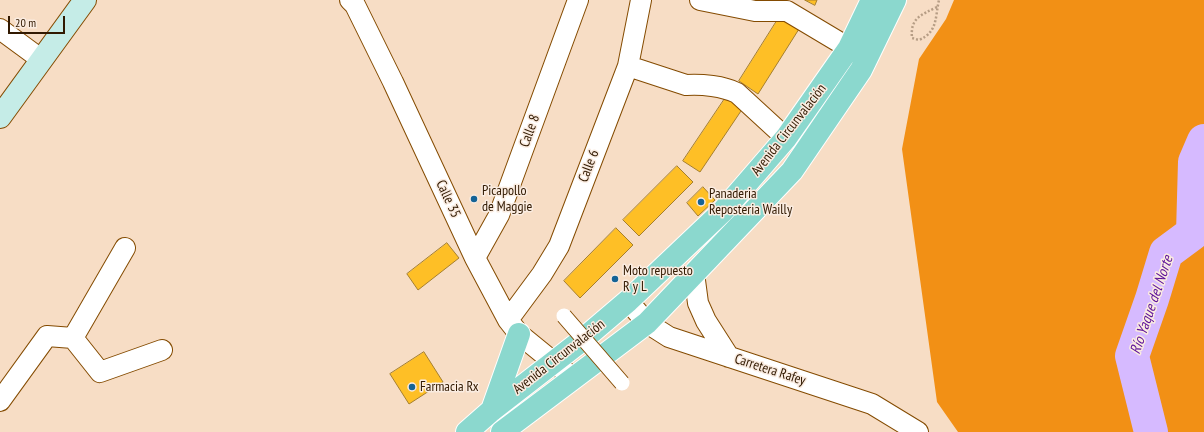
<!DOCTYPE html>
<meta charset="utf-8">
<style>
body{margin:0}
#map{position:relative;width:1204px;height:432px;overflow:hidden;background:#f7ddc5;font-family:"PT Sans Narrow",sans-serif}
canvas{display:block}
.scale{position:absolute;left:8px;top:16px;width:57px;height:18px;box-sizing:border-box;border:2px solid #311901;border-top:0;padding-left:5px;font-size:12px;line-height:14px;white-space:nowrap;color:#311901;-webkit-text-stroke:3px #faece1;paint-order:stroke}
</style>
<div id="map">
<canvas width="1204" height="432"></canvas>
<div class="scale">20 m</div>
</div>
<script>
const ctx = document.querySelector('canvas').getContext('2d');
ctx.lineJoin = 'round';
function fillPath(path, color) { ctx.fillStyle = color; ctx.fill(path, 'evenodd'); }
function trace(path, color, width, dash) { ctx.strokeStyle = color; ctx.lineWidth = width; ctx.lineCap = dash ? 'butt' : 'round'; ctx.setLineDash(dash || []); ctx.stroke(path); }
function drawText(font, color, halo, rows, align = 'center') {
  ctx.font = font + ' "PT Sans Narrow",sans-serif'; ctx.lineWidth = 3; ctx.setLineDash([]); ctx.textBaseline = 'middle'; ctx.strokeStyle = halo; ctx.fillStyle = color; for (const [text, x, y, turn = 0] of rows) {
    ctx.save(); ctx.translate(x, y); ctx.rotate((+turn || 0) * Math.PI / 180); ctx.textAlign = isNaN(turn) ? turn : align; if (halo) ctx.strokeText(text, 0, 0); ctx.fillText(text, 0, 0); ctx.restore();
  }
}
const forest = new Path2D(`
 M954,0H1204V432H958L937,402L902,149L919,59L946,19Z`);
const river = new Path2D(`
 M1151,432L1132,356L1152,299L1166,253L1193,233L1195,162L1204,141`);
const building = new Path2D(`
 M805,0H817L815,5Z
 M780,16L799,29L758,94L739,81Z
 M726,97L743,108L700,172L683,161Z
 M677,166L693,182L639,236L623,220Z
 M703,187L715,200L698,216L687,203Z
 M616,228L633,245L580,298L564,281Z
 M447,243L459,258L418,290L407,274Z
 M424,352L443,382L409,404L390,374Z`);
const path = new Path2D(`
 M937,7C921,15 910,18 912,38L919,40C938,32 935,17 939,0`);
const minor = new Path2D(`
 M350,0L355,5L393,82L475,258L508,320L519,334L573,378
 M700,0L755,11H787L849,48
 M0,29L42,60
 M628,66L686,85C702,84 723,86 737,93L786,138
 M475,258L499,215L578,0
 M694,273L698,303L706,321L729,357
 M628,301L647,323L669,337L872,404L918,432
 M508,320L542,274L559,246L628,66L641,0
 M73,338L100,372L162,350
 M0,401L47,336L73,338L125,248`);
const secondary = new Path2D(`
 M0,117L85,0`);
const primary = new Path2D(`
 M492,410L519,334
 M467,432L492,410L581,341L628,301L722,212L786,138L849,48L872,0
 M502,432L647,323L792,171L861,70L895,0`);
const pedestrianBridge = new Path2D(`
 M564,316L622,383`);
const markers = [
 [474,199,4,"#146396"],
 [701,202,4,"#146396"],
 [615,279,4,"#146396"],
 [412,387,4,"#146396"]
];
const streetNames = [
 ["Avenida Circunvalación",789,130,-52],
 ["Calle 8",530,131,-70],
 ["Calle 6",589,166,-69],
 ["Calle 35",448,199,65],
 ["Avenida Circunvalación",559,357,-38],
 ["Carretera Rafey",770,370,18]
];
const poiNames = [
 ["Picapollo",482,191],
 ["de Maggie",482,207],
 ["Panaderia",709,194],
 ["Reposteria Wailly",709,210],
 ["Moto repuesto",623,271],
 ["R y L",623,287],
 ["Farmacia Rx",420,387]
];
const waterNames = [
 ["Río Yaque del Norte",1152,305,-71]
];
fillPath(forest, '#f29015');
trace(river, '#d6baff', 34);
fillPath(building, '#febf26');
trace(building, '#a57f2e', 1);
trace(minor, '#844b01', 22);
trace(secondary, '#844b01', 24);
trace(primary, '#fff', 24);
trace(path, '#b69d85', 2.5, [2, 2]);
trace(minor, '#fff', 20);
trace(secondary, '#c5ece7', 22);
trace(primary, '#8bd8ce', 22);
trace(pedestrianBridge, '#844b01', 17, []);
trace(pedestrianBridge, '#fff', 15);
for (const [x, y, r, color] of markers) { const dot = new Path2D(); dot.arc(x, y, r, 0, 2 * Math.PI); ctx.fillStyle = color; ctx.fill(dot); trace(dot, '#faece1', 1.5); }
drawText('14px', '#311901', '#faece1', streetNames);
drawText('14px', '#311901', '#faece1', poiNames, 'left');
drawText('italic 15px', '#5d1099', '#faece1', waterNames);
</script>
